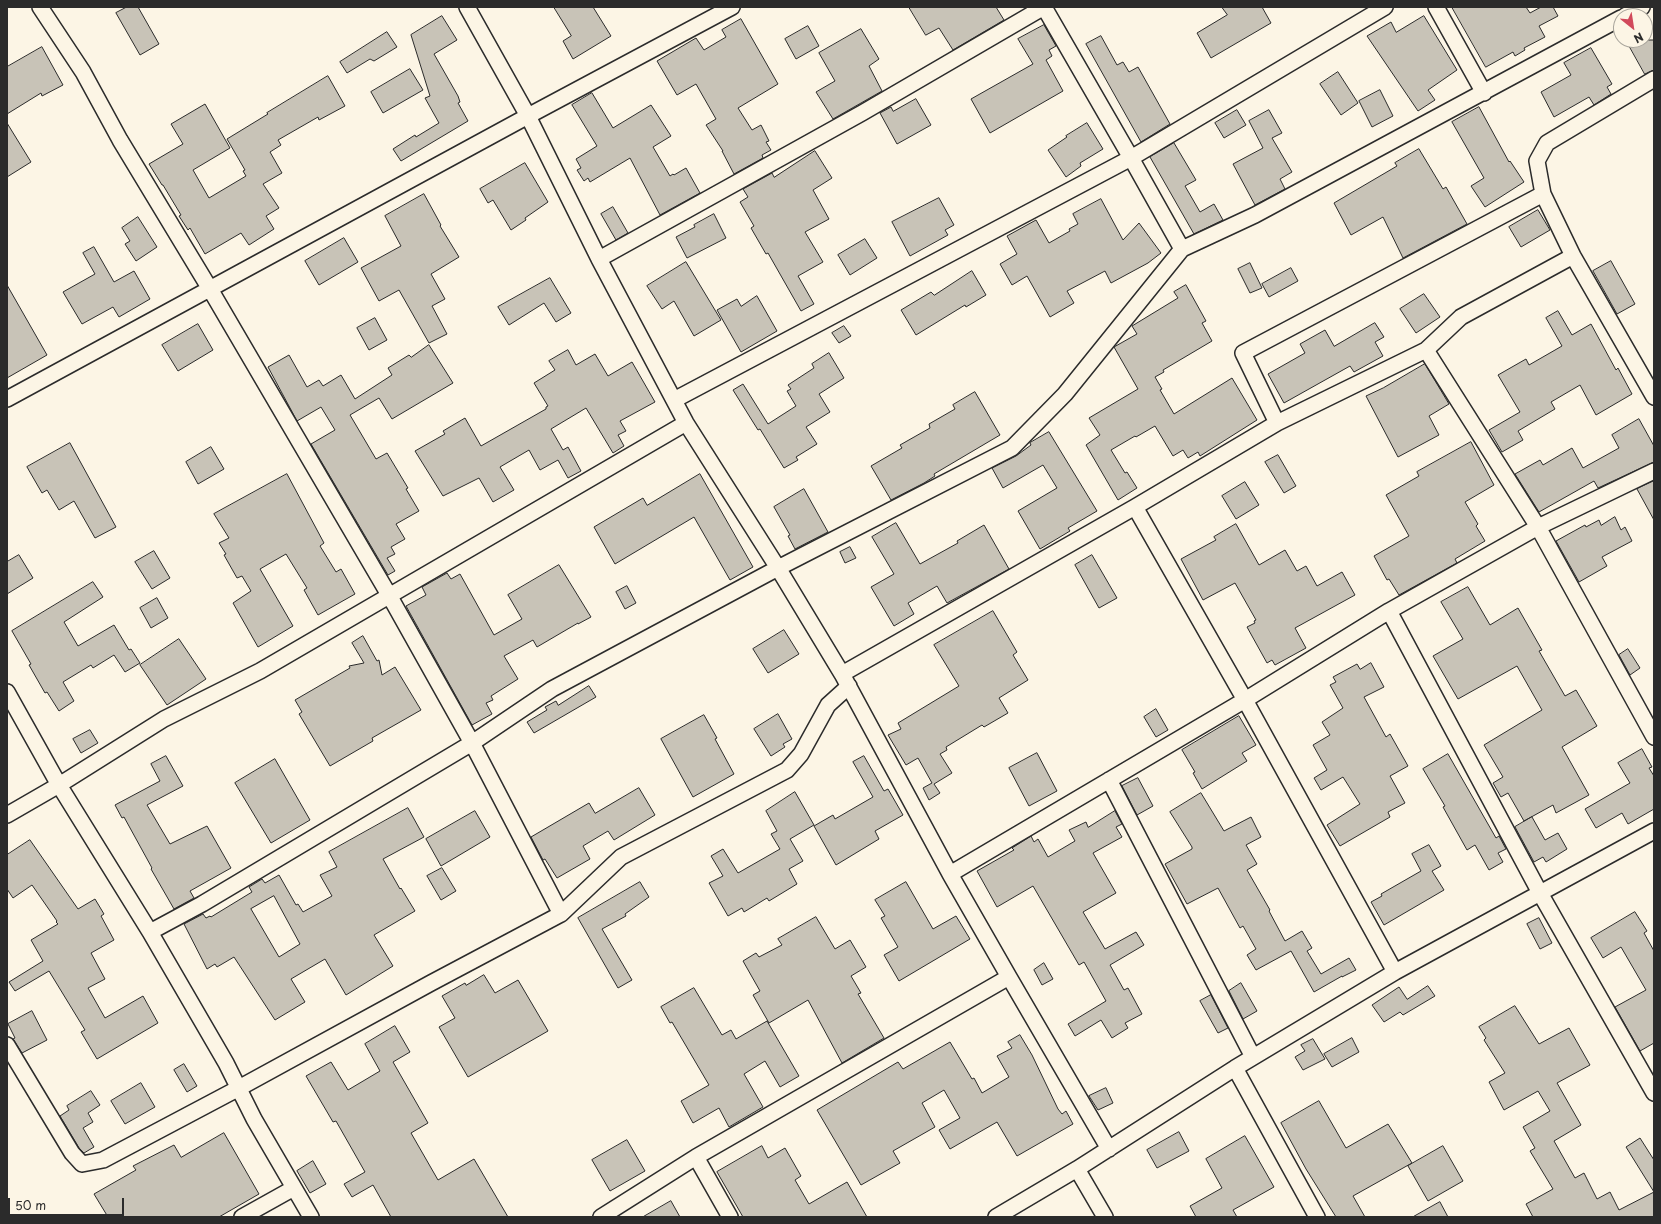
<!DOCTYPE html>
<style>
body{margin:0}
#map{position:relative;width:1661px;height:1224px;overflow:hidden;background:#fcf5e5;font-family:"Playpen Sans",sans-serif}
canvas{display:block}
.frame{position:absolute;inset:0;border:8px solid #2b2b2b;pointer-events:none}
.north{position:absolute;left:1613px;top:8px;width:40px;height:40px;box-sizing:border-box;background:#fcf5e5;border:1px solid #a8a49b;border-radius:50%;rotate:150deg;font-size:11px;font-weight:700;line-height:16px;text-align:center;color:#2b2b2b}
.north::after{content:'';display:block;margin:auto;width:14px;height:18px;background:#d1495b;clip-path:polygon(50% 0,100% 100%,50% 72%,0 100%)}
.scale{position:absolute;left:8px;top:1198px;width:116px;height:18px;box-sizing:border-box;border:2px solid #2b2b2b;border-top:0;padding-left:5px;font-size:12px;line-height:14px;white-space:nowrap;color:#2b2b2b;-webkit-text-stroke:3px #fcf5e5;paint-order:stroke}
</style>
<div id="map">
<canvas width="1661" height="1224"></canvas>
<div class="frame"></div>
<div class="north">N</div>
<div class="scale">50 m</div>
</div>
<script>
const ctx = document.querySelector('canvas').getContext('2d');
ctx.lineJoin = 'round';
function fillPath(path, color) { ctx.fillStyle = color; ctx.fill(path, 'evenodd'); }
function trace(path, color, width, dash) { ctx.strokeStyle = color; ctx.lineWidth = width; ctx.lineCap = dash ? 'butt' : 'round'; ctx.setLineDash(dash || []); ctx.stroke(path); }
const building = new Path2D(`
 M127,7H138L159,44L140,55L116,13Z
 M554,7H593L611,36L573,59L563,41L571,36Z
 M909,7H996L1004,20L953,50L939,28L926,35Z
 M1222,7H1262L1271,23L1211,58L1197,33L1227,15Z
 M1452,7H1526L1530,13L1541,7H1553L1558,16L1539,26L1545,37L1524,48L1525,50L1515,56L1513,52L1486,67Z
 M442,16L457,40L434,54L458,96L460,102L458,103L468,121L401,161L393,149L415,135L416,137L439,123L425,98L430,96L411,35Z
 M1424,16L1457,70L1428,90L1435,100L1418,111L1367,36L1391,22L1396,32Z
 M741,19L778,84L738,108L752,130L761,125L769,141L766,142L771,150L762,155L763,158L734,174L722,151H723L706,125L716,119L696,84L677,95L657,61L696,38L704,50L726,37L722,30Z
 M1044,25L1056,46L1049,50L1052,56L1046,60L1063,91L990,133L971,99L1033,64L1018,39Z
 M808,26L819,46L796,59L785,39Z
 M861,29L879,59L869,66L882,91L833,119L816,92L835,81L819,53Z
 M387,32L397,47L374,61L370,59L347,73L340,62Z
 M1101,36L1117,65L1123,62L1129,72L1138,67L1170,124L1141,142L1086,44Z
 M1626,40H1654V70L1645,74Z
 M42,47L63,85L42,96L41,93L7,114V67Z
 M1591,48L1612,84L1607,87L1611,94L1594,105L1589,97L1554,117L1541,92L1571,75L1564,63Z
 M410,69L423,90L383,113L371,92Z
 M1338,72L1358,103L1341,115L1320,84Z
 M328,76L345,106L319,120L318,117L278,140L281,145L270,152L282,173L263,184L279,208L266,216L274,229L249,245L241,233L205,254L190,228L188,230L179,216L181,215L163,185H162L149,164L183,144L171,124L205,104L230,148L193,170L209,198L246,176L243,171L245,170L227,139L268,114L267,113Z
 M1380,90L1393,116L1372,127L1359,101Z
 M592,93L613,128L651,105L671,136L653,147L670,176L673,174L674,175L686,168L700,193L660,215L630,158L590,182L588,178L584,181L577,170L581,168L576,159L597,146L572,105Z
 M916,99L931,125L897,144L880,113L891,107L893,111Z
 M1479,107L1509,162L1510,161L1524,182L1485,207L1471,186L1484,178L1452,122Z
 M1237,110L1246,125L1224,138L1215,123Z
 M1269,110L1282,133L1272,138L1292,172L1280,179L1285,189L1255,205L1233,164L1263,148L1249,121Z
 M7,123L31,162L7,177Z
 M1087,123L1103,149L1080,163L1081,166L1066,177L1048,150L1067,137L1066,136Z
 M1174,143L1196,180L1185,186L1200,212L1214,204L1223,220L1194,234L1150,157Z
 M1419,149L1443,189L1446,187L1467,224L1403,258L1383,217L1351,235L1334,203L1397,166L1395,163Z
 M815,151L832,178L813,190L829,219L805,232L823,262L798,276L814,304L801,311L768,253L766,254L751,228L754,226L740,202L748,197L743,189L772,173L774,177Z
 M525,163L548,202L525,218L526,220L511,230L493,200L488,203L480,189Z
 M424,194L441,225L440,226L459,257L431,274L445,299L432,306L447,334L429,343L399,290L379,301L361,268L401,246L385,216Z
 M939,198L954,225L945,230L948,235L910,256L892,222Z
 M1101,199L1123,240L1139,223L1161,253L1148,263L1111,283L1105,271L1067,291L1074,303L1050,317L1027,276L1012,285L1000,264L1017,254L1007,236L1036,220L1049,243L1070,231L1069,229L1078,224L1073,214Z
 M613,207L628,233L616,240L601,214Z
 M1538,210L1550,230L1521,247L1509,227Z
 M714,214L726,238L687,258L676,237L695,227L694,225Z
 M138,217L157,247L136,261L125,244L130,241L122,228Z
 M344,238L358,262L319,285L305,261Z
 M865,239L877,258L850,275L838,255Z
 M94,247L114,282L134,271L150,299L119,317L113,307L82,324L63,292L95,274L83,253Z
 M1611,261L1635,304L1617,314L1593,271Z
 M686,262L721,320L694,336L674,301L662,309L647,286Z
 M1250,263L1262,288L1250,293L1238,269Z
 M1291,268L1298,281L1269,297L1262,284Z
 M972,271L986,295L966,307L965,305L916,335L901,310L931,292L934,295Z
 M550,278L571,313L556,322L544,303L509,325L498,307Z
 M7,285L47,355L7,378Z
 M1186,285L1206,321L1202,323L1212,341L1163,370L1164,372L1155,377L1162,389L1160,390L1174,414L1232,378L1257,420L1200,456L1198,452L1188,458L1183,450L1173,456L1155,426L1136,437L1135,436L1111,450L1125,473L1127,472L1137,488L1118,500L1086,445L1100,435L1089,418L1138,389L1114,347L1137,334L1132,326L1178,298L1174,292Z
 M1424,294L1440,317L1416,333L1400,309Z
 M757,296L777,331L741,352L717,310L737,299L741,306Z
 M1558,311L1572,335L1591,324L1616,370L1618,368L1632,394L1596,415L1580,385L1551,402L1555,409L1518,431L1523,440L1502,452L1489,430L1520,412L1498,375L1526,359L1529,365L1562,346L1546,318Z
 M375,318L387,340L369,350L357,328Z
 M1375,323L1384,337L1375,342L1383,356L1354,372L1350,366L1284,403L1268,374L1305,353L1300,344L1325,330L1334,346Z
 M198,324L213,350L178,371L162,345Z
 M844,326L851,336L839,343L832,333Z
 M429,345L453,383L392,419L379,398L350,415L376,459L387,453L408,488L406,489L419,511L396,524L405,539L391,547L395,554L387,558L395,571L388,575L311,444L335,430L321,407L297,421L268,367L289,355L307,387L319,380L323,386L341,375L355,399L392,375L388,368L409,355L411,357Z
 M568,350L576,365L595,354L608,376L632,362L655,402L620,421L626,431L618,435L624,446L613,453L586,408L551,429L563,450L568,447L581,471L568,478L558,460L540,470L529,450L500,467L514,490L493,502L479,478L443,496L415,451L445,434L443,431L465,418L481,446L546,409V407L548,406L534,383L555,370L549,361Z
 M829,353L844,378L819,394L830,412L806,427L817,444L796,457L798,460L784,468L760,429L758,430L733,390L743,384L768,424L796,406L787,391L791,389L788,385L814,368L812,364Z
 M1425,364L1449,404L1429,416L1439,435L1398,457L1366,396L1383,388Z
 M975,392L1000,435L934,474L935,476L924,483L891,500L871,466L902,448L900,445L930,428L929,424L955,409L953,405Z
 M1639,419L1654,446V462L1598,488L1594,481L1539,512L1515,474L1540,460L1543,465L1572,448L1583,468L1619,448L1612,435Z
 M1049,432L1097,511L1068,528L1070,531L1040,549L1018,511L1057,488L1043,465L1003,488L992,468L1016,456L1031,445L1030,443Z
 M1471,442L1494,485L1465,502L1478,524L1476,526L1485,541L1455,559L1457,563L1399,595L1389,579L1387,580L1374,556L1409,536L1386,495L1419,476L1417,472Z
 M70,443L116,527L95,538L74,501L59,510L47,490L42,493L27,467Z
 M211,447L224,469L198,484L186,462Z
 M1278,455L1296,486L1284,493L1265,462Z
 M287,474L324,543L320,546L336,572L341,569L355,594L318,615L304,590L307,588L286,554L260,569L293,626L258,647L233,603L251,591L242,576L237,578L224,555L226,554L219,543L229,538L214,514Z
 M700,474L753,567L730,580L694,517L615,564L594,527L643,498L647,505Z
 M1654,481V520L1637,489Z
 M1245,482L1259,505L1236,519L1222,496Z
 M804,489L828,532L795,549L788,536L790,535L774,507Z
 M1615,517L1621,530L1625,527L1632,541L1602,557L1607,566L1579,582L1556,541L1585,525L1586,527L1599,520L1601,525Z
 M896,523L920,564L958,543L957,541L984,525L1009,569L947,603L937,586L908,603L914,614L894,626L871,587L894,574L872,537Z
 M1236,524L1259,565L1285,550L1297,571L1306,566L1317,586L1342,572L1355,595L1295,628L1306,648L1275,665L1272,660L1267,663L1247,627L1255,623L1254,621L1256,620L1235,583L1203,600L1181,559L1216,540L1214,537Z
 M850,547L856,558L845,563L840,552Z
 M154,551L170,578L152,589L135,562Z
 M19,555L33,578L7,594V562Z
 M1092,555L1117,598L1099,608L1075,565Z
 M559,565L591,617L578,624V623L537,647L533,640L504,656L518,679L491,696L493,700L486,703L492,714L472,725L406,606L426,595L422,587L447,573L451,579L460,574L494,635L522,619L508,595Z
 M93,582L103,597L64,622L78,646L114,625L129,650L131,649L140,663L125,672L114,655L93,668L91,665L63,682L74,701L59,711L47,692L45,693L29,665L31,664L12,631Z
 M627,586L636,603L625,609L616,592Z
 M1468,587L1490,625L1518,608L1542,650L1539,651L1565,696L1576,690L1597,726L1562,747L1589,795L1556,813L1553,805L1524,821L1508,793L1501,797L1493,783L1503,777L1484,745L1542,710L1517,666L1458,699L1433,656L1463,639L1441,602Z
 M157,598L168,618L151,628L140,608Z
 M993,611L1017,652L1013,655L1028,680L999,698L1008,713L984,727L982,725L946,747L947,750L940,754L952,773L934,784L940,793L929,800L923,788L932,783L918,758L906,765L888,735L901,729L898,723L959,686L934,645Z
 M784,630L799,654L768,673L753,649Z
 M363,636L377,661L379,660L382,675L395,667L421,710L372,738L373,741L330,766L299,714L302,712L295,700L350,668L349,666L364,663L352,643Z
 M179,639L206,679L167,705L140,665Z
 M1628,649L1640,668L1630,675L1619,655Z
 M1371,663L1384,687L1364,697L1386,737L1390,734L1408,766L1390,776L1405,803L1388,812L1390,817L1340,846L1327,825L1360,804L1343,777L1321,790L1314,778L1327,770L1313,745L1330,735L1322,722L1343,708L1330,685L1336,682L1333,677L1357,664L1360,669Z
 M589,686L596,697L534,733L527,722L547,710L545,707L556,701L558,705Z
 M1156,709L1168,730L1156,737L1144,717Z
 M778,714L792,739L783,744L785,747L771,756L754,729Z
 M704,715L717,738L715,739L734,774L693,797L661,739Z
 M1239,716L1256,745L1242,753L1247,761L1202,789L1193,773L1195,772L1182,750Z
 M90,730L98,743L81,753L73,739Z
 M1642,749L1652,767L1649,768L1654,776V809L1628,824L1622,813L1596,828L1585,809L1630,783L1618,763Z
 M1037,753L1057,791L1029,806L1009,768Z
 M1448,754L1496,838L1499,836L1506,849L1498,853L1503,862L1489,870L1475,845L1467,850L1443,807L1445,806L1423,769Z
 M166,756L183,786L147,805L170,844L207,826L231,868L190,891L194,898L174,909L151,869L152,868L124,817L122,818L115,805L160,781L151,764Z
 M864,756L884,791L888,789L903,815L875,831L879,839L836,865L814,826L833,815L835,819L873,797L853,762Z
 M275,759L310,820L271,843L235,783Z
 M1138,778L1153,806L1137,815L1122,786Z
 M639,788L655,815L614,840L608,831L583,846L590,859L557,878L545,859L543,860L531,837L589,803L595,813Z
 M795,792L814,825L790,839L803,861L789,869L797,884L769,901L767,898L744,912L742,908L728,916L709,883L723,876L711,856L723,849L738,873L780,849L771,834L777,831L766,811Z
 M1201,793L1224,831L1251,817L1261,837L1246,845L1257,864L1247,870L1270,910L1269,911L1285,941L1302,931L1312,948L1307,951L1321,974L1349,958L1356,970L1342,977V976L1314,992L1291,951L1256,970L1247,955L1256,949L1243,926L1240,928L1218,888L1187,904L1165,864L1192,849V847L1170,812Z
 M408,808L424,837L383,859L400,889L401,888L415,911L374,935L393,966L346,995L325,959L291,979L305,1002L275,1020L234,957L217,967L215,964L207,969L184,924L203,914L206,918L210,916L211,917L252,892L249,887L262,879L265,883L279,875L296,905L298,904L303,912L332,896L320,875L337,867L329,852ZM274,896L300,944L279,957L251,909Z
 M475,811L490,837L441,866L426,839Z
 M1115,811L1122,824L1116,827L1122,837L1093,853L1116,893L1083,912L1105,949L1136,932L1144,945L1110,965L1124,990L1128,988L1142,1014L1125,1023L1128,1028L1112,1038L1101,1020L1075,1036L1068,1024L1106,1001L1084,962L1079,965L1033,886L997,907L977,871L1014,850L1012,848L1031,836L1034,842L1038,839L1048,857L1075,841L1069,830L1086,822L1088,827Z
 M1532,817L1545,840L1558,833L1567,849L1546,862L1543,857L1534,862L1515,827Z
 M30,840L78,909L95,899L104,914L101,916L114,940L91,953L105,979L88,988L105,1018L143,996L158,1023L97,1059L81,1032L85,1030L49,971L15,991L9,982L43,961L31,940L58,924L56,922L57,921L32,885L13,898L7,889V855Z
 M1429,845L1441,866L1432,871L1444,890L1384,925L1371,902L1382,896L1381,894L1421,871L1412,854Z
 M442,868L456,891L441,900L427,876Z
 M640,882L649,897L625,914L626,916L602,929L632,980L618,988L578,918Z
 M906,882L933,929L956,916L970,939L899,981L884,955L898,947L881,918L885,916L875,900Z
 M1635,912L1647,931L1644,933L1654,951V1043L1640,1051L1615,1007L1646,990L1621,947L1603,958L1591,938Z
 M816,917L835,949L850,940L866,967L851,976L861,993L858,994L884,1038L842,1063L808,1000L769,1023L753,995L760,991L743,961L756,953L759,957L782,945L778,939Z
 M1539,918L1552,943L1540,949L1527,924Z
 M1044,963L1053,979L1042,985L1034,970Z
 M484,975L495,993L518,980L548,1031L468,1077L439,1027L455,1018L442,996L465,983L466,985Z
 M1241,983L1257,1011L1243,1019L1229,991Z
 M1428,986L1435,996L1403,1015L1400,1012L1384,1022L1372,1005L1399,987L1407,999Z
 M694,988L722,1035L731,1030L736,1039L767,1021L799,1076L780,1087L765,1061L744,1074L763,1107L729,1127L719,1108L693,1123L681,1101L709,1085L672,1022L670,1023L661,1007Z
 M1211,995L1228,1028L1218,1033L1200,1001Z
 M1515,1006L1539,1044L1569,1028L1590,1065L1557,1083L1581,1125L1554,1141L1575,1178L1584,1173L1597,1199L1610,1192L1619,1210L1654,1192L1626,1147L1640,1138L1654,1160V1217H1533L1526,1204L1553,1189L1530,1151L1535,1148L1523,1127L1550,1111L1538,1091L1504,1110L1489,1082L1505,1073L1484,1040L1486,1038L1479,1027Z
 M32,1011L47,1040L22,1053L13,1039L15,1038L8,1024Z
 M395,1026L410,1052L393,1062L428,1123L411,1133L438,1180L474,1159L508,1217H391L373,1185L352,1197L344,1184L365,1172L336,1121L333,1122L306,1076L331,1062L348,1090L380,1071L365,1044Z
 M1020,1035L1032,1055L1058,1109L1062,1114L1066,1111L1073,1124L1017,1156L997,1122L950,1149L939,1130L960,1118L944,1090L922,1103L935,1127L893,1151L900,1163L861,1185L817,1110L898,1062L903,1069L950,1042L972,1079L974,1078L982,1093L1009,1077L997,1056L1012,1048L1008,1042Z
 M1352,1038L1359,1052L1332,1067L1324,1054Z
 M1313,1039L1325,1059L1303,1070L1295,1057L1305,1051L1301,1045Z
 M184,1064L197,1086L187,1092L174,1070Z
 M141,1083L155,1107L125,1124L111,1101Z
 M1106,1088L1113,1103L1098,1110L1089,1096Z
 M91,1091L100,1105L88,1113L93,1122L83,1128L94,1147L84,1153L79,1148L60,1116L69,1110L67,1106Z
 M1319,1101L1346,1148L1388,1124L1412,1163L1353,1196L1365,1217H1336L1306,1169L1281,1123Z
 M1179,1132L1189,1151L1157,1168L1147,1150Z
 M224,1133L259,1194L219,1217H108L94,1194L136,1170L133,1166L174,1145L181,1157Z
 M1245,1136L1274,1187L1233,1210L1237,1217H1196L1190,1206L1222,1188L1206,1159Z
 M627,1140L645,1171L610,1191L592,1160Z
 M762,1146L768,1158L785,1148L801,1176L795,1180L809,1204L847,1182L867,1217H743L717,1172Z
 M1443,1146L1463,1181L1428,1201L1408,1166Z
 M313,1161L326,1184L310,1193L297,1171Z
 M671,1201L680,1217H643Z
 M1440,1202L1448,1217H1413Z`);
const minor = new Path2D(`
 M40,7L83,72L120,140L210,289L389,595L472,743L561,914
 M467,7L528,116L599,259L686,423L778,568L842,674L950,874L1009,977L1109,1149
 M1044,7L1131,158L1182,249
 M1436,7L1484,93
 M1625,16L1642,7
 M1654,79L1547,143L1537,161L1543,194L1573,256L1654,397
 M599,259L862,113L1044,7
 M1426,350L1538,527L1654,737
 M7,399L528,116L732,7
 M674,400L1131,158L1385,7
 M1277,423L1243,353L1543,194
 M1135,507L1245,700L1395,972
 M1389,611L1540,893L1654,1093
 M842,674L1135,507L1277,423L1426,350L1461,317L1573,256
 M7,692L59,785L150,932L226,1063L254,1119L311,1217
 M1109,780L1253,1057
 M7,815L59,785L164,719L260,671L686,423
 M950,874L1245,700L1389,611L1538,527L1654,471
 M150,932L202,904L472,743L552,689L778,568L1012,448L1065,394L1182,249L1255,215L1621,18
 M7,1045L72,1153L82,1164L103,1160L239,1088L431,983L561,914L621,857L787,770L801,754L828,705L849,686
 M1235,1068L1317,1217
 M696,1157L730,1217
 M1077,1169L1105,1217
 M242,1217L294,1188
 M601,1217L696,1157L1009,977
 M996,1217L1077,1169L1235,1068L1395,972L1654,831`);
fillPath(building, '#c8c3b7');
trace(building, '#2b2b2b', 1);
trace(minor, '#2b2b2b', 18);
trace(minor, '#fcf5e5', 15);
</script>
